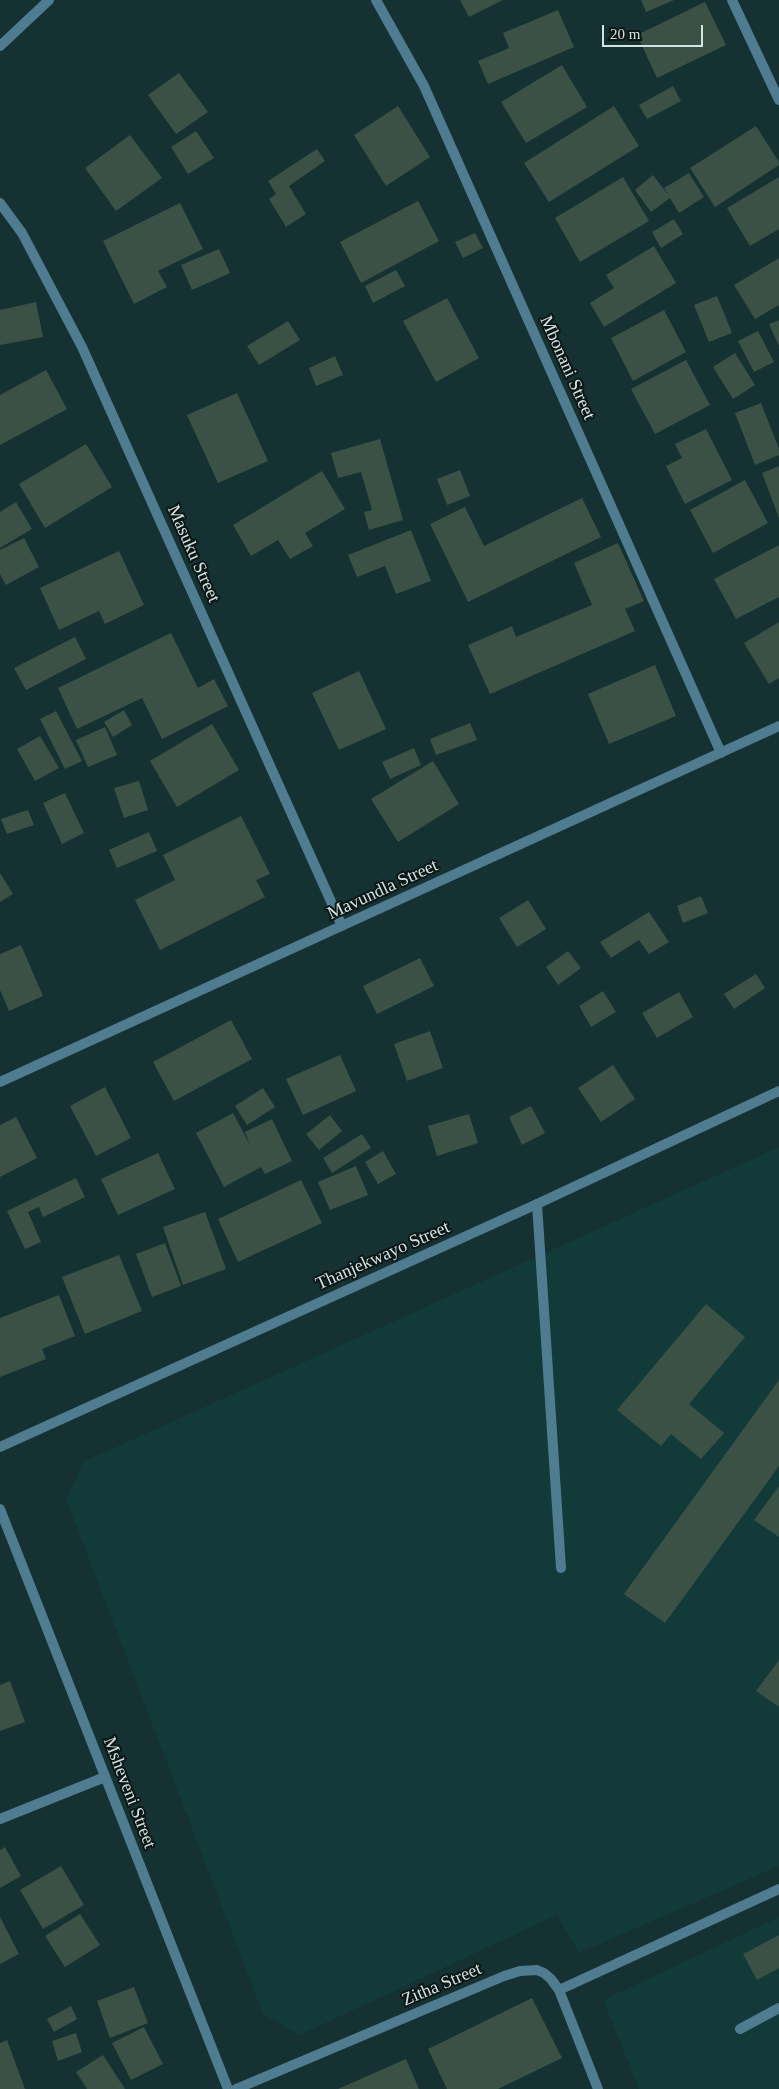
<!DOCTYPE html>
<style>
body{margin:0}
#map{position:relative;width:779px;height:2089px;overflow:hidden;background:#153131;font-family:"Times New Roman",serif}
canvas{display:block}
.scale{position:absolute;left:602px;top:25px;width:101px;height:22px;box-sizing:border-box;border:2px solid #d3e3e2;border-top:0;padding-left:6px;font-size:15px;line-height:18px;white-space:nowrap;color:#d3e3e2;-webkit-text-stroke:4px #0b1716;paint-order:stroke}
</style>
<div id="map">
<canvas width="779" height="2089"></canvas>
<div class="scale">20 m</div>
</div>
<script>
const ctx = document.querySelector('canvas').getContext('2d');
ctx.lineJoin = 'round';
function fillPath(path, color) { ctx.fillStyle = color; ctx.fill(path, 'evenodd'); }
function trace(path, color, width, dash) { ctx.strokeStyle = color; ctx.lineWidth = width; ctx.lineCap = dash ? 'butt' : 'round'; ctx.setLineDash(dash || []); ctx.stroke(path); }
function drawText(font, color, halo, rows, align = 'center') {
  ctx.font = font + ' "Times New Roman",serif'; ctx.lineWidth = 4; ctx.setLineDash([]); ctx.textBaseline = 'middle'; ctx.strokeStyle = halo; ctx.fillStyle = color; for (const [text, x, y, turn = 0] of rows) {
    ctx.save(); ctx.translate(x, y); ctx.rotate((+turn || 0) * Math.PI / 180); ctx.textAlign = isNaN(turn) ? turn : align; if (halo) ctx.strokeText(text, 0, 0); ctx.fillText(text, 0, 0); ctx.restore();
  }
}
const built = new Path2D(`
 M779,1147V1866L579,1953L557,1915L300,2035L263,2014L66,1499L83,1462Z
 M779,1917V2089H639L603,2000Z`);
const building = new Path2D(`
 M460,0H503L469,17Z
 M641,0H674L646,12Z
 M705,2L726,45L657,78L637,35Z
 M558,10L574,47L488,84L478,61L509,48L503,33Z
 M562,65L587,107L526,143L501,102Z
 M179,73L208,112L176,134L148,95Z
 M673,86L681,101L647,119L639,105Z
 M398,106L430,157L386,186L354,135Z
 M614,106L639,146L549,202L524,163Z
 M756,126L779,162V165L715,207L690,168Z
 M196,131L214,158L188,174L171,147Z
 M130,135L162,178L116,211L85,168Z
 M317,149L325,161L289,186L306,214L286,227L269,199L276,194L268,181Z
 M689,173L704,197L679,213L670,198L651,212L635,190L653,175L669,196L664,188Z
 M623,177L649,221L580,262L555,218Z
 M779,177V229L750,246L727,208Z
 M418,201L439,241L361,283L340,242Z
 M180,203L203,249L158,271L167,287L134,304L103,241Z
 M674,219L683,234L661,248L652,232Z
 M475,233L483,248L463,258L455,242Z
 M654,246L676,283L604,327L590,303L614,288L606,275Z
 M219,249L230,273L192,290L181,265Z
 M779,258V305L755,319L734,285Z
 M396,270L405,286L373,303L365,286Z
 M717,296L732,333L709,342L694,305Z
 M447,298L479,358L436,382L403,321Z
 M36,302L43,337L0,345V310Z
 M664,310L686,352L633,381L611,338Z
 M779,320V346L769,324Z
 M288,321L300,340L259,365L247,346Z
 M758,331L774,362L754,372L738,341Z
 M735,353L755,385L733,399L713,367Z
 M335,356L343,375L316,386L309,368Z
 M686,360L710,405L655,434L631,389Z
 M46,370L67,409L0,445V395Z
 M237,393L268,461L218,483L187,415Z
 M761,403L779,449V455L755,465L735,413Z
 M706,429L732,480L685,504L666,466L682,458L675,444Z
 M380,439L403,520L369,530L364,512L372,510L361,472L338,478L331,453Z
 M86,444L112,487L45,528L19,484Z
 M779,466V518L762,473Z
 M460,470L470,496L447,505L437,479Z
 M322,471L345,509L305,533L313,546L290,559L278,540L251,556L233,525Z
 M745,480L768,523L713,553L690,510Z
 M582,498L601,537L468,602L430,524L465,507L484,546Z
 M16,502L32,529L0,548V512Z
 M411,530L431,581L396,594L385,566L357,577L348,555Z
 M24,538L39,567L6,585L0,574V550Z
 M618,543L644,601L625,609L635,631L490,694L468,645L512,626L516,637L592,605L574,563Z
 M779,545V597L736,619L714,579Z
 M119,551L144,605L105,624L99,611L59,630L40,588Z
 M779,622V678L769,684L744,643Z
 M171,633L198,688L214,679L228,706L162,739L142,698L77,729L58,688Z
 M75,637L86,659L26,690L14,668Z
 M655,665L676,716L609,744L588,694Z
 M359,671L386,729L339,750L312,693Z
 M124,710L132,725L113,737L104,722Z
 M56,711L82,761L65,769L40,719Z
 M470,723L477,740L436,755L430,739Z
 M212,724L239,770L177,807L150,761Z
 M105,727L117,755L88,767L76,740Z
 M40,736L59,768L35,781L17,749Z
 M414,748L421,765L390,779L382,762Z
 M433,761L459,804L398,842L371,799Z
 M139,781L148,810L124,818L114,788Z
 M65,793L84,833L62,844L43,803Z
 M28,810L34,825L7,834L1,819Z
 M241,816L270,874L256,880L265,897L160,950L135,900L175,880L163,855Z
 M149,832L157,851L117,868L109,850Z
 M0,873L13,894L0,902Z
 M701,896L708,913L683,923L677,906Z
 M528,900L546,929L517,947L499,918Z
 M649,912L669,942L649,954L639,940L611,958L600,942Z
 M21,945L43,996L9,1011L0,990V954Z
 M568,951L581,968L558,985L546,967Z
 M420,958L434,986L377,1014L363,986Z
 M756,974L765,988L734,1009L724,994Z
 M603,991L616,1012L591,1027L579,1006Z
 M679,992L693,1017L657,1038L642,1013Z
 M231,1020L252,1059L174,1101L153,1062Z
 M430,1031L443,1068L407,1081L394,1044Z
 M340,1055L356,1091L303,1115L286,1079Z
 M613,1065L635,1099L601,1122L578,1088Z
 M105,1087L131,1138L96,1156L70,1106Z
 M263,1088L275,1107L247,1125L235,1106Z
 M531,1106L545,1133L522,1145L509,1117Z
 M233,1113L250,1145L245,1132L272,1119L292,1161L265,1174L261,1167L224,1187L196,1133Z
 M469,1114L478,1143L437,1156L428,1126Z
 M330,1115L342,1131L319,1150L306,1134Z
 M16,1117L37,1158L0,1177V1125Z
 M362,1134L371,1148L332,1173L323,1158Z
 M383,1151L396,1174L378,1184L365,1162Z
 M158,1153L175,1189L118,1215L101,1179Z
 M356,1166L368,1195L330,1210L318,1182Z
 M76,1178L85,1197L43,1217L39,1207L28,1212L41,1242L25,1249L7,1211Z
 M301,1180L322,1223L238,1262L218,1219Z
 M205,1212L226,1269L183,1285L163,1227Z
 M165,1243L181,1286L152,1297L136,1254Z
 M119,1255L142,1311L85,1334L62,1277Z
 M59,1295L75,1336L42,1349L46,1359L0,1377V1318Z
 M706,1304L745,1337L689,1404L724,1433L701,1459L671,1434L661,1446L617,1410Z
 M779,1380V1466L665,1623L624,1594Z
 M779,1486V1537L754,1520Z
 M779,1660V1707L756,1691Z
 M10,1681L25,1722L0,1731V1685Z
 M5,1847L21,1876L0,1888V1850Z
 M61,1866L84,1905L43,1929L20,1890Z
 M80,1914L100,1945L65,1967L45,1936Z
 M0,1917L19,1954L0,1964Z
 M779,1935V1968L757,1980L743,1954Z
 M134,1987L148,2023L110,2038L97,2001Z
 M532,1998L562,2058L498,2089H447L428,2049Z
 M71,2006L77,2019L54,2032L47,2019Z
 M144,2027L163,2064L131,2080L112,2043Z
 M76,2033L82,2052L58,2061L52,2041Z
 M7,2040L25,2089H0V2043Z
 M103,2055L125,2089H87L76,2072Z
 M406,2059L419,2089H338Z`);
const service = new Path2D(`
 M537,1204L561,1568
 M740,2029L779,2008`);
const minor = new Path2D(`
 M376,0L424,86L721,753
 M732,0L779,100
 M0,46L49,0
 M0,203L22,233L82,347L342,926
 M0,1082L779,726
 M0,1447L537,1204L779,1091
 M0,1509L228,2089
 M0,1819L105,1777
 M559,1990L779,1889
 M236,2089L504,1976L520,1971L537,1970L544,1973L551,1979L559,1990L598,2089`);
const streetNames = [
 ["Mbonani Street",567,368,66],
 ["Masuku Street",193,554,66],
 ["Mavundla Street",383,890,-25],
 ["Thanjekwayo Street",383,1256,-24],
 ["Msheveni Street",129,1793,69],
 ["Zitha Street",442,1985,-23]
];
fillPath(built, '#113a39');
fillPath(building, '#3b5145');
trace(service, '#4f7c90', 10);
trace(minor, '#4f7c90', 10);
drawText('18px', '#d3e3e2', '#0b1716', streetNames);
</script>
